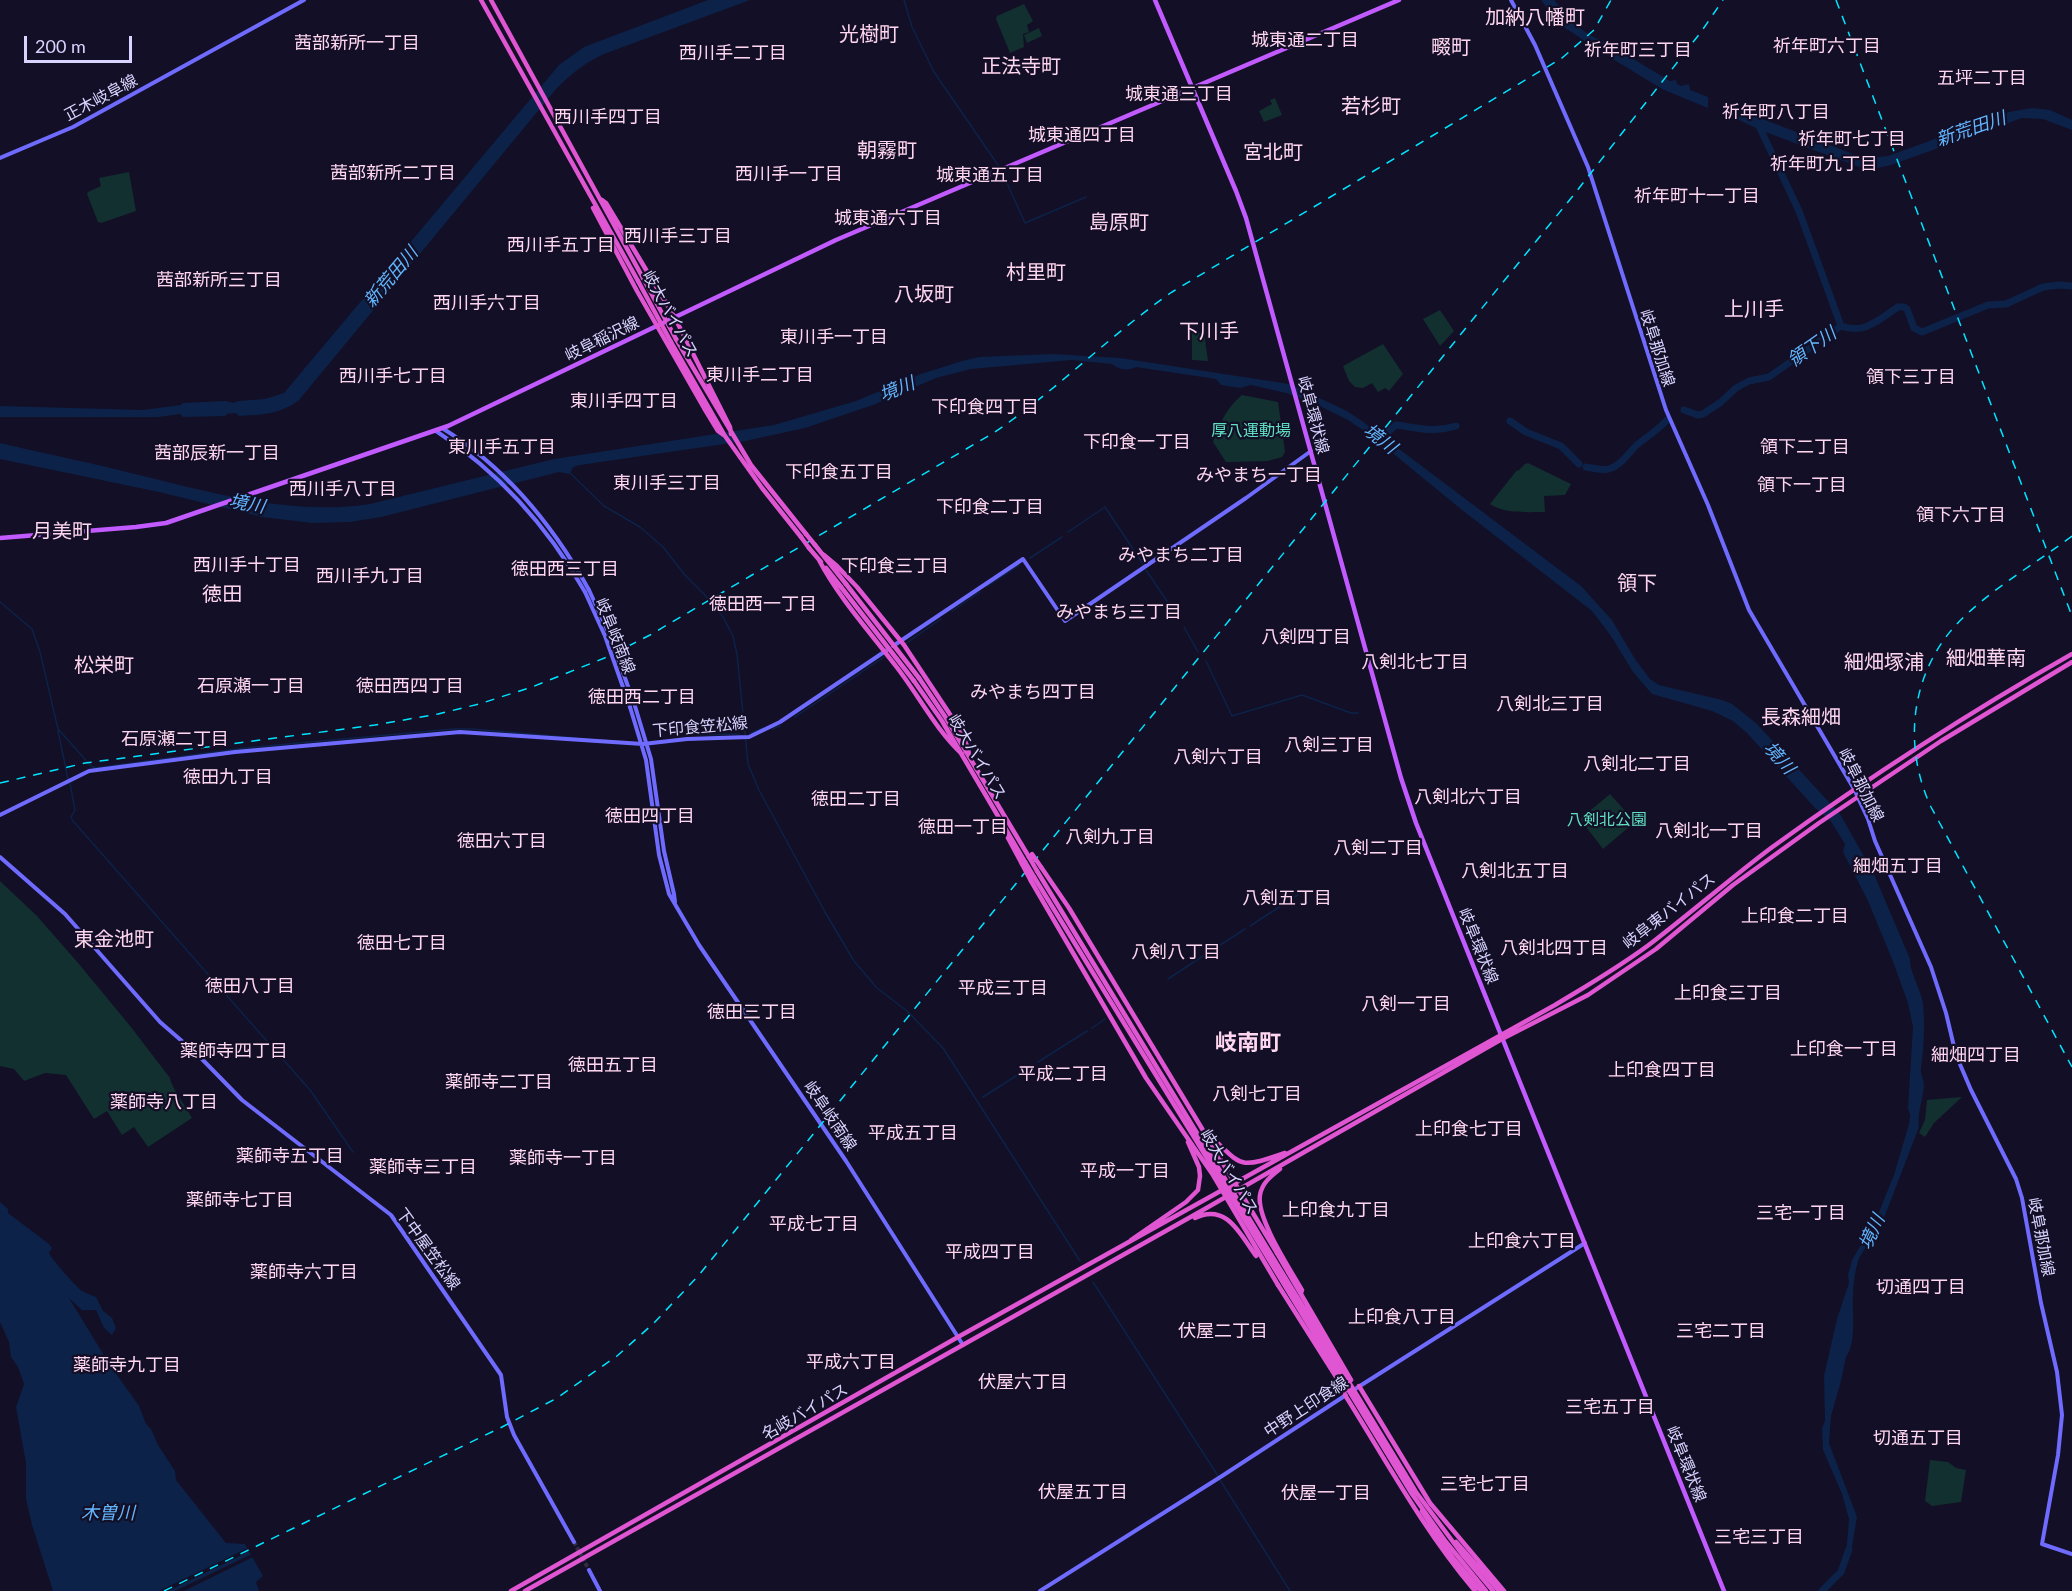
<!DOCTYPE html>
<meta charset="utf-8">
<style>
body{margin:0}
#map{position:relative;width:2072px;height:1591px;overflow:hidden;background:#130f26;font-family:Lato,sans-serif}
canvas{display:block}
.scale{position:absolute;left:24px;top:36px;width:108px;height:27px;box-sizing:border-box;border:3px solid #d9d4ff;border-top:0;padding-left:8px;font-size:18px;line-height:21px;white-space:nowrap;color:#d9d4ff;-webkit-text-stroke:4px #130f26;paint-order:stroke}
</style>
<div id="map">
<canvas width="2072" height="1591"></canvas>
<div class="scale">200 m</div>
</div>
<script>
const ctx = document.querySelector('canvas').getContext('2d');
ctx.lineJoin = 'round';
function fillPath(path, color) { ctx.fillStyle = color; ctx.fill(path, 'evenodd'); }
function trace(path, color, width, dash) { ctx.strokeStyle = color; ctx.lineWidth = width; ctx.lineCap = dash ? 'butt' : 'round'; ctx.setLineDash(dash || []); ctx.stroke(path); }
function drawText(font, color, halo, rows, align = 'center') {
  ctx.font = font + ' Lato,"Noto Sans JP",sans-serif'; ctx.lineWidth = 4.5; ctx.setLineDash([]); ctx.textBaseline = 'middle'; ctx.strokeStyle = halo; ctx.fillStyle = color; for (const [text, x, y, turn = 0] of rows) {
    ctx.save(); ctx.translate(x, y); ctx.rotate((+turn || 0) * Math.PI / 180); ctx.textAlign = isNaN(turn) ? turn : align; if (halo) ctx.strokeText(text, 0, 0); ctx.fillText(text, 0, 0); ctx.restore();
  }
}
const green = new Path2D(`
 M1024,4L1033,21L1027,25L1029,32L1023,34L1024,47L1010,53L996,19L997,16Z
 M1039,28L1042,36L1027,43L1024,35Z
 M1275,98L1282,115L1264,122L1259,111L1272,104L1270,100Z
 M129,172L136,211L101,223L98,222L87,194L88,192L101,186L99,178Z
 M1440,310L1454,331L1440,346L1423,319Z
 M1204,332L1208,361L1192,360V333Z
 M1383,344L1403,374L1389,391L1385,388L1378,392L1372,383L1363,388L1355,387L1349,381L1343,366Z
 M1242,395L1278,402L1285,452L1282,457L1268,461L1226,462L1213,442C1219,424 1227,407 1242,395Z
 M1528,463L1571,484L1565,495L1544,496L1545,512C1527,512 1505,514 1490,504L1517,470L1518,471L1525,464Z
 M1610,794L1635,822L1603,849L1580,819Z
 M0,881L37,916L79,964L131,1027L170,1078C171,1087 187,1108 192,1118L148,1147L134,1127L122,1135L107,1111L94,1119L66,1075L45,1073L24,1081L14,1069L0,1066Z
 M1962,1097L1934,1123L1925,1137L1919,1133L1925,1120L1927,1100Z
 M1930,1460L1948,1462L1956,1468L1966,1470L1961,1502L1932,1506L1925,1501Z`);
const water = new Path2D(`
 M708,0H750L604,54C585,63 572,73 557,88L299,400C281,414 261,415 239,416L236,413L227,414L225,416L183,417L180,414L159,417H0V406L143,410L181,405L183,403L225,401L234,403L238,401L265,399L284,393L559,65L584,47Z
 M1541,0H1554C1565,13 1584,36 1600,39L1670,81L1676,80L1677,84L1681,86L1689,84L1690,90L1708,97V108L1662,89L1593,47C1588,27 1574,36 1564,27C1555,20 1548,9 1541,0Z
 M2032,108L2050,110L2072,120V130L2043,119L2022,118L1891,165L1873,169L1859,167L1760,130L1737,119V109L1853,154L1871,158L1888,156L2009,112Z
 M1053,354L1120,358L1289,384L1347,411L1362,421L1581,586L1612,620L1635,659L1650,679L1659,685L1722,700L1732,704L1756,723L1840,814L1874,874L1910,959C1909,970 1921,990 1923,1003C1925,1023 1924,1048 1921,1068C1920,1074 1924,1080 1924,1086C1923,1100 1917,1113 1919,1127L1884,1218L1859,1258C1855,1270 1853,1284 1853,1296C1852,1315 1857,1341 1846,1357L1841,1381L1831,1416L1829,1443L1857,1517L1850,1558L1846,1556L1849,1519L1842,1494L1823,1450L1822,1428L1825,1421L1824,1376L1837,1319L1849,1283L1848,1275L1852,1260L1877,1217L1894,1175L1909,1124L1910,1115L1908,1108L1913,1027L1908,1003L1892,959L1868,901L1843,852L1845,844L1830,820L1815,808L1747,733L1733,721L1712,711L1652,694L1633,672L1611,636L1592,611L1462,510L1373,437L1348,420L1310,401L1286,393L1251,385L1240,388L1221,385L1216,379L1136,367C1128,371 1119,370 1112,364L1072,360L971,369L936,378L873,405L805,428L745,441L580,465L573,467L570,474L559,472L381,517L350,522L312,523L262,517L159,492L0,459V443C46,454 93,463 139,475C214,493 292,516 370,504L554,459L774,425L856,401L921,374L962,361L979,357Z
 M0,1202L8,1209V1213L49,1244L52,1248L49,1253C51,1258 76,1287 82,1291C85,1293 91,1295 96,1297L103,1311L112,1318L116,1328L112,1335L104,1328L96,1310H82L69,1298L110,1365L139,1406L146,1424L151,1429L158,1445L175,1471L176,1480L226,1543L245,1544L263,1576L256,1582L259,1591H53L32,1525L26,1499V1463L16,1407L24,1384L18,1367L11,1357L9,1342L0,1322Z`);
const pier = new Path2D(`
 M250,1547L252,1550L168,1591H159Z
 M254,1553L255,1556L184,1591H175Z`);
const stream = new Path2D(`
 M904,0L912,27L934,72L1000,168
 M1002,172L1025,223L1086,197
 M570,473L604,506L640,527L663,547L684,574L704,594L723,617L733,636L737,654L748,764L759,790L825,912L854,961L877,988L907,1011L943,1048L1080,1261
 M1068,532L1105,507L1143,564
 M1030,558L1062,537
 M1146,570L1179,619
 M987,586L1019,565
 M0,602L32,629L40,652L58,729L91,766L95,768L244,748L453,729H472L588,739
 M952,611L980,592
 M1184,627L1198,652
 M905,644L941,619
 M1206,661L1232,716L1302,695L1351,713H1358
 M795,717L884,657
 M773,729L780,726
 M58,731L68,779
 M751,733L763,728
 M697,735L739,734
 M70,783L75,810L71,817L73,821L310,1090L353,1152
 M1289,900L1298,895
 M1250,926L1284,904
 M1208,953L1245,929
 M1168,979L1203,956
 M1092,1028L1105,1019
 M1038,1062L1087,1031
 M983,1097L1033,1065
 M1093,1282L1218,1476
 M1220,1480L1290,1591`);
const river = new Path2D(`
 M1569,26L1597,45
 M1758,124L1799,211L1841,326
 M1684,410L1698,415L1703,414L1721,402L1736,388L1749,381L1769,377L1841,326C1864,335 1880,319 1898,307H1904L1907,309L1914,328L1922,332L1988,305L2006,304L2043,287L2059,285L2072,286
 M1510,421L1526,432L1561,446L1579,464
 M1381,438L1396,425C1419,428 1433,433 1456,426
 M1586,467C1593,468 1602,471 1609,469C1622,465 1628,453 1638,444C1648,436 1658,430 1667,420
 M1822,1591L1841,1572L1849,1549`);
const secondaryTunnel = new Path2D(`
 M574,1542L589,1570`);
const secondary = new Path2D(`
 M1511,0L1535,45L1588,167L1666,410L1708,505L1749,610L1854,789L1868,819L1875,841L1931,967L1946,1013L1956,1055L1971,1090L2016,1179L2022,1198L2041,1303L2057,1372L2062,1415L2058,1455L2042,1544L2072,1554
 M0,158L73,127L304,0
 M442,428C507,468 553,525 589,590
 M436,431C499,472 548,527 585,592
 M893,646L1023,559L1065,621L1246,498L1311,451
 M635,706L651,759L664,851L674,894L675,902
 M630,707L646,760L659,855L669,894L699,945L846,1161L963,1345
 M0,815L89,771L235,752L460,732L643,744L687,739L749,737L780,722L887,650
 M0,857L65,914L160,1022L198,1055L242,1100L391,1215L501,1375L507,1417L514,1435L574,1542
 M1352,1391L1585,1243
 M589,1570L600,1591
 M1040,1591L1222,1476L1346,1395`);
const primary = new Path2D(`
 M1155,0L1236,191L1246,218L1401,778L1416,823L1724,1591
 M0,538L136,527L166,523L448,426L836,240L1399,0`);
const trunk = new Path2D(`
 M481,0L638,281
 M491,0L643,278
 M602,200L606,203L675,318L730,427L731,434
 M593,208L637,291L704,408L718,431L725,436
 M676,339L751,465L806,534
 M671,342L725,436L762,488L801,537
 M815,545L846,584
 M809,548L821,562
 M824,555L837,566L857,587L904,645L961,731L968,748L969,755
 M819,560C839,598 869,631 895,665C918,694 935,729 962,754
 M826,568L841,587
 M919,678L946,718L1029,857
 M914,681L942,721L1025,862
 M1008,838L1022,864
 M1041,867L1069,908L1277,1253
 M1037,871L1214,1161
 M1034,877L1210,1163
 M1031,881L1146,1078L1213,1175L1278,1285
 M1207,1133C1243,1166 1236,1170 1285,1153
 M1280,1169C1271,1176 1262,1183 1260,1195C1256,1218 1290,1269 1302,1290L1301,1293
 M1195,1218C1227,1202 1241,1236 1256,1256
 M1131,1240L1186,1202L1198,1190L1200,1176L1199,1167L1188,1142
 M1359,1386L1430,1503L1504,1591
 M1345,1395C1387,1462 1424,1531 1475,1591
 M1422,1511L1453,1558L1481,1591
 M1456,1542L1499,1591
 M511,1591L958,1337L1555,1005C1588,985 1623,965 1654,941C1693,911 1731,878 1771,848C1868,778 1968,713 2072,654
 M525,1591L1203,1210L1502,1039L1588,995L1656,949L1733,885L1819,823L1941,741L2072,662`);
const rail = new Path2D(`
 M1836,0L2072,616
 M2072,536C2035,564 1986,592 1955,626C1910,676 1903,747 1931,807L2072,1067
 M0,783L85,763L375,725L438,714L479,704L532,687L607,657L650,635L995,432C1057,390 1110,335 1172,292L1562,58L1594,30L1611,0
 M164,1591L502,1427L557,1398L617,1356L654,1323L699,1275L1576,192L1701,32L1723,0`);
const secondaryBridge = new Path2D(`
 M589,590L610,636L635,706
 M585,592L605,636L630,707`);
const trunkBridge = new Path2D(`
 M643,278L676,339
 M638,281L671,342
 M806,534L815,545
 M801,537L809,548
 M846,584L919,678
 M841,587L914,681
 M1032,854L1041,867
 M1029,857L1037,871
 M1025,862L1034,877
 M1022,864L1031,881
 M1214,1161L1416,1492L1462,1554L1493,1591
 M1210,1163L1412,1494L1446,1542L1486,1591
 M1277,1253L1351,1380
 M1278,1285L1345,1391`);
const streetNames = [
 ["正木岐阜線",101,98,-28],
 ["岐大バイパス",670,314,61],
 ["岐阜稲沢線",602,339,-26],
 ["岐阜那加線",1657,348,72],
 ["岐阜環状線",1313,415,75],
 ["岐阜岐南線",615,636,68],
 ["下印食笠松線",700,727,-5],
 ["岐大バイパス",977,757,59],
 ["岐阜那加線",1861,785,63],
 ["岐阜東バイパス",1669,911,-38],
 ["岐阜環状線",1478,946,68],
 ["岐阜岐南線",830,1116,56],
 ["岐大バイパス",1229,1172,59],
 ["岐阜那加線",2041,1237,79],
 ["下中屋笠松線",428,1249,54],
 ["中野上印食線",1306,1407,-33],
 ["名岐バイパス",805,1412,-30],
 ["岐阜環状線",1686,1464,68]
];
const parkNames = [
 ["厚八運動場",1251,431],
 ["八剣北公園",1607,820]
];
const neighbourhoodNames = [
 ["城東通二丁目",1305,40],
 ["茜部新所一丁目",357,43],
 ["祈年町六丁目",1827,46],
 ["祈年町三丁目",1638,50],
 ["西川手二丁目",733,53],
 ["五坪二丁目",1982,78],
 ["城東通三丁目",1179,94],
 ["祈年町八丁目",1776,112],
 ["西川手四丁目",608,117],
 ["城東通四丁目",1082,135],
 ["祈年町七丁目",1852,139],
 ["祈年町九丁目",1824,164],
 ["茜部新所二丁目",393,173],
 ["西川手一丁目",789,174],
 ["城東通五丁目",990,175],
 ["祈年町十一丁目",1697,196],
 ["城東通六丁目",888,218],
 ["西川手三丁目",678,236],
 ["西川手五丁目",561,245],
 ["茜部新所三丁目",219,280],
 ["西川手六丁目",487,303],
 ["東川手一丁目",834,337],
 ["東川手二丁目",760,375],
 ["西川手七丁目",393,376],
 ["領下三丁目",1911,377],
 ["東川手四丁目",624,401],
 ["下印食四丁目",985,407],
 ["下印食一丁目",1137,442],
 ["東川手五丁目",502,447],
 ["領下二丁目",1805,447],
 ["茜部辰新一丁目",217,453],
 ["下印食五丁目",839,472],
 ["みやまち一丁目",1259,475],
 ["東川手三丁目",667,483],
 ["領下一丁目",1802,485],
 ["西川手八丁目",343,489],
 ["下印食二丁目",990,507],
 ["領下六丁目",1961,515],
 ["みやまち二丁目",1181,555],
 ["西川手十丁目",247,565],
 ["下印食三丁目",895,566],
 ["徳田西三丁目",565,569],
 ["西川手九丁目",370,576],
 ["徳田西一丁目",763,604],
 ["みやまち三丁目",1119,612],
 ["八剣四丁目",1306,637],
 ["八剣北七丁目",1415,662],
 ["石原瀬一丁目",251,686],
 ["徳田西四丁目",410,686],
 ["みやまち四丁目",1033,692],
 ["徳田西二丁目",642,697],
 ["八剣北三丁目",1550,704],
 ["石原瀬二丁目",175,739],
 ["八剣三丁目",1329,745],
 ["八剣六丁目",1218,757],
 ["八剣北二丁目",1637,764],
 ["徳田九丁目",228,777],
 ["八剣北六丁目",1468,797],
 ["徳田二丁目",856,799],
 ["徳田四丁目",650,816],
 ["徳田一丁目",963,827],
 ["八剣北一丁目",1709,831],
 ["八剣九丁目",1110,837],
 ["徳田六丁目",502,841],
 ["八剣二丁目",1378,848],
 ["細畑五丁目",1898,866],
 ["八剣北五丁目",1515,871],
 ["八剣五丁目",1287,898],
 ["上印食二丁目",1795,916],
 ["徳田七丁目",402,943],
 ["八剣北四丁目",1554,948],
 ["八剣八丁目",1176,952],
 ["徳田八丁目",250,986],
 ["平成三丁目",1003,988],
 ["上印食三丁目",1728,993],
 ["八剣一丁目",1406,1004],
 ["徳田三丁目",752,1012],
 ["上印食一丁目",1844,1049],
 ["薬師寺四丁目",234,1051],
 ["細畑四丁目",1976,1055],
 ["徳田五丁目",613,1065],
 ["上印食四丁目",1662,1070],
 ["平成二丁目",1063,1074],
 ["薬師寺二丁目",499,1082],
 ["八剣七丁目",1257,1094],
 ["薬師寺八丁目",164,1102],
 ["上印食七丁目",1469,1129],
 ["平成五丁目",913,1133],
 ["薬師寺五丁目",290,1156],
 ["薬師寺一丁目",563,1158],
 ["薬師寺三丁目",423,1167],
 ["平成一丁目",1125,1171],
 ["薬師寺七丁目",240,1200],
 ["上印食九丁目",1336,1210],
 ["三宅一丁目",1801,1213],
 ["平成七丁目",814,1224],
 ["上印食六丁目",1522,1241],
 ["平成四丁目",990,1252],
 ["薬師寺六丁目",304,1272],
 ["切通四丁目",1921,1287],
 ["上印食八丁目",1402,1317],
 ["伏屋二丁目",1223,1331],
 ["三宅二丁目",1721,1331],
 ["平成六丁目",851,1362],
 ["薬師寺九丁目",127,1365],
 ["伏屋六丁目",1023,1382],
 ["三宅五丁目",1610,1407],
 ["切通五丁目",1918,1438],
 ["三宅七丁目",1485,1484],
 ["伏屋五丁目",1083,1492],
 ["伏屋一丁目",1326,1493],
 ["三宅三丁目",1759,1537]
];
const waterNames = [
 ["新荒田川",1971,129,-19],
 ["新荒田川",391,277,-50],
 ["領下川",1812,347,-35],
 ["境川",897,389,-22],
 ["境川",1380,439,37],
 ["境川",247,504,10],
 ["境川",1779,758,48],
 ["境川",1872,1232,-65],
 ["木曽川",108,1513]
];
const quarterNames = [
 ["加納八幡町",1535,18],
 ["光樹町",869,35],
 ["畷町",1451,48],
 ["正法寺町",1021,67],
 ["若杉町",1371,107],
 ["朝霧町",887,151],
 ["宮北町",1273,153],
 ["島原町",1119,223],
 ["村里町",1036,273],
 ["八坂町",924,295],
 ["上川手",1754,310],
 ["下川手",1209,332],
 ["月美町",62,532],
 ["領下",1637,584],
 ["徳田",222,595],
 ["細畑華南",1986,659],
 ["細畑塚浦",1884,663],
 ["松栄町",104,666],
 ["長森細畑",1801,718],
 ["東金池町",114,940]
];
const districtNames = [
 ["岐南町",1248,1043]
];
fillPath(green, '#12302f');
fillPath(water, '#0c2248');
fillPath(pier, '#130f26');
trace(stream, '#0c2248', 1.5);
trace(river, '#0c2248', 7);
trace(secondaryTunnel, '#312d47', 4, [4, 2]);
trace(secondary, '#6f6bff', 4);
trace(primary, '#c25bff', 4.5);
trace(trunk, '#e055d1', 4.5);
trace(rail, '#00e5ff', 1.5, [9, 8]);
trace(secondaryBridge, '#6f6bff', 4);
trace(trunkBridge, '#e055d1', 4.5);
drawText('16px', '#d9d4ff', '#130f26', streetNames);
drawText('16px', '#5fe0c0', '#130f26', parkNames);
drawText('18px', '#ffd6f0', '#130f26', neighbourhoodNames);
drawText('italic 18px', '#62b6ff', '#130f26', waterNames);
drawText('20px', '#ffd6f0', '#130f26', quarterNames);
drawText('bold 22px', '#ffd6f0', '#130f26', districtNames);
</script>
